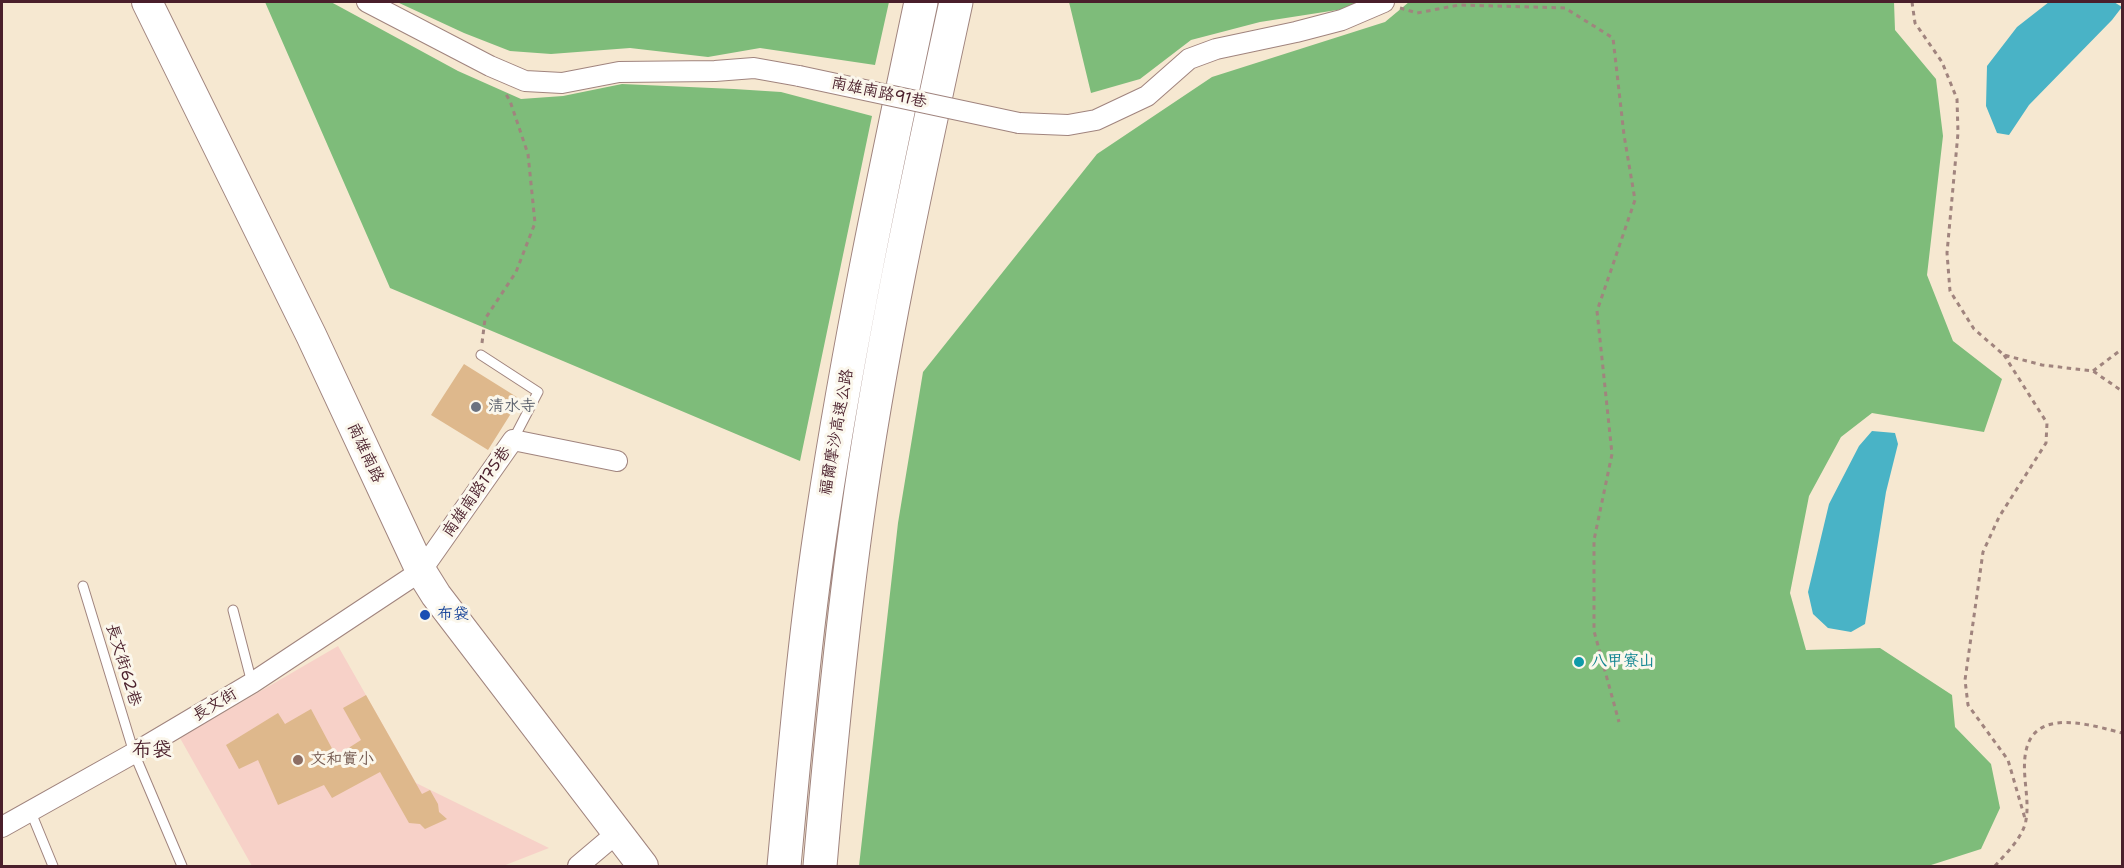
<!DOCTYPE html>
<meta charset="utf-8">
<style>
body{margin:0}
#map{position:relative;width:2124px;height:868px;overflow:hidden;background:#f6e8d1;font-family:"Shantell Sans",sans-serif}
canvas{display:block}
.frame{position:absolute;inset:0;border:3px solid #4a1f2b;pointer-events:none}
</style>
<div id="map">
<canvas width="2124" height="868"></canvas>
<div class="frame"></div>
</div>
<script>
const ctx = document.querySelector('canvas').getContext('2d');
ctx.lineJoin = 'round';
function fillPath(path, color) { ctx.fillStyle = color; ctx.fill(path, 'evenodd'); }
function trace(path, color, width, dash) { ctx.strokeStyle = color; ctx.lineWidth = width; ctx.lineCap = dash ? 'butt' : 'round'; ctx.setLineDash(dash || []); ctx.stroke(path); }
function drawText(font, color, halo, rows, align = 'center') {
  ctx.font = font + ' "Shantell Sans","LXGW WenKai TC",sans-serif'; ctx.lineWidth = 6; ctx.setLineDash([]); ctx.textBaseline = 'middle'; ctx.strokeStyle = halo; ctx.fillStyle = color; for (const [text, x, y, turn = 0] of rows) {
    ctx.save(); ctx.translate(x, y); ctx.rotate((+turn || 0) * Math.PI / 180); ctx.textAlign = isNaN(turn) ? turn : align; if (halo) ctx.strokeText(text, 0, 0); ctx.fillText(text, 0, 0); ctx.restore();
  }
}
const built = new Path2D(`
 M338,646L416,783L549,848L503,866H252L180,738Z`);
const forest = new Path2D(`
 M265,2H331L458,71L521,99L563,96L622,84L734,89L781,92L872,116L800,461L390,288Z
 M397,2H889L875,65L760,48L708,57L630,48L551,54L510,51L464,33Z
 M1069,2H1358L1350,8L1260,22L1191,40L1140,79L1091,93Z
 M1409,2H1894L1895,30L1936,79L1943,136L1927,275L1953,341L2002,379L1984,432L1872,413L1841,437L1809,496L1790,593L1806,650L1880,648L1952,695L1955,727L1991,764L2000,808L1981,849L1928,866H859L898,523L923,372L1097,154L1212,77L1385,22Z`);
const water = new Path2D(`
 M2049,2H2114L2122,7L2112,20L2029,105L2009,135L1997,133L1986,106L1987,66L2017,27Z
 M1872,431L1895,433L1898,444L1886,492L1865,624L1851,632L1828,628L1813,614L1808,592L1829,504L1859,446Z`);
const building = new Path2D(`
 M464,364L520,399L488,450L431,415Z
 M366,695L422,794L430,790L438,804L439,812L447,819L425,829L420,824L409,823L380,772L332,798L324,785L278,805L258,760L239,769L226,745L278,713L285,724L311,709L336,756L361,740L343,708Z`);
const path = new Path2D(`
 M1912,2L1915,23L1942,62L1957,99L1958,133L1947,253L1950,291L1974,329L2004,355L2042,365L2093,371L2122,391
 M1400,8L1417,13L1459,5L1565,8L1613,38L1624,135L1635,200L1597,311L1612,454L1594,540V631L1619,722
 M482,343L485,319L516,272L535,223L528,154L510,101L504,91
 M2004,355L2047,423L2046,443L1999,517L1983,552L1965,680L1968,705L2008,760L2026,822
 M2093,371L2122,349
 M1995,866C2006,853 2023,838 2026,820C2030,798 2021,773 2026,751C2035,706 2094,726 2122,733`);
const lane = new Path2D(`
 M481,355L538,392L513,440
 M83,586L134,753L182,866
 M233,610L252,683
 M30,810L53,866`);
const street = new Path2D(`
 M367,2L490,66L525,81L562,83L619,72L715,71L754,68L799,76
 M1019,123L1068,125L1096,120L1147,96L1189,59L1216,49L1296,32L1342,20L1384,2
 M2,827L134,753L252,683L421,571L513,440L617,461
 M578,866L617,833`);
const primary = new Path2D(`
 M147,2L311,335L421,571L436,595L643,866`);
const highway = new Path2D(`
 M784,866C795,749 805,631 823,514C849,342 885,172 921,2
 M820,866C830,750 841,634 857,519C881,345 919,173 956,2`);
const streetBridge = new Path2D(`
 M799,76L1019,123`);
const markers = [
 [476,407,6,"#6b7280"],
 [425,615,6,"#1a4fb4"],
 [1579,662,6,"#0f9aa8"],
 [298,760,6,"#8d6e63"]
];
const streetNames = [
 ["南雄南路91巷",879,93,12],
 ["福爾摩沙高速公路",837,432,-80],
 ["南雄南路",365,453,65],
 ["南雄南路175巷",477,492,-55],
 ["長文街62巷",123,665,73],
 ["長文街",215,705,-31]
];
const worshipNames = [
 ["清水寺",488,407]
];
const transitNames = [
 ["布袋",437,615]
];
const cultureNames = [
 ["八甲寮山",1591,662]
];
const educationNames = [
 ["文和實小",310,760]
];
const quarterNames = [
 ["布袋",152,751]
];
fillPath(built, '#f7d1c8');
fillPath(forest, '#7ebc7a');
fillPath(water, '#49b3c6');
fillPath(building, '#deb88c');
trace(lane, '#a0847e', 11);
trace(street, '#a0847e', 22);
trace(primary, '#a0847e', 32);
trace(highway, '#a0847e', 35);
trace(path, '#a0847e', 3, [4.5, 4.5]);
trace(lane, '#fff', 9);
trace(street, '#fff', 20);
trace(primary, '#fff', 30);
trace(highway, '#fff', 33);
trace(streetBridge, '#a0847e', 22, []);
trace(streetBridge, '#fff', 20);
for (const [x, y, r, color] of markers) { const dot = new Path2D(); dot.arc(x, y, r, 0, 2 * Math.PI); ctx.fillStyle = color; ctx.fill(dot); trace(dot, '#fbf7ec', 2); }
drawText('16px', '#4a1f2b', '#fbf7ec', streetNames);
drawText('16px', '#5b616d', '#fbf7ec', worshipNames, 'left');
drawText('16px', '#164399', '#fbf7ec', transitNames, 'left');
drawText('16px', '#0d838f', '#fbf7ec', cultureNames, 'left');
drawText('16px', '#785e54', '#fbf7ec', educationNames, 'left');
drawText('20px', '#4a1f2b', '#fbf7ec', quarterNames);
</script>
